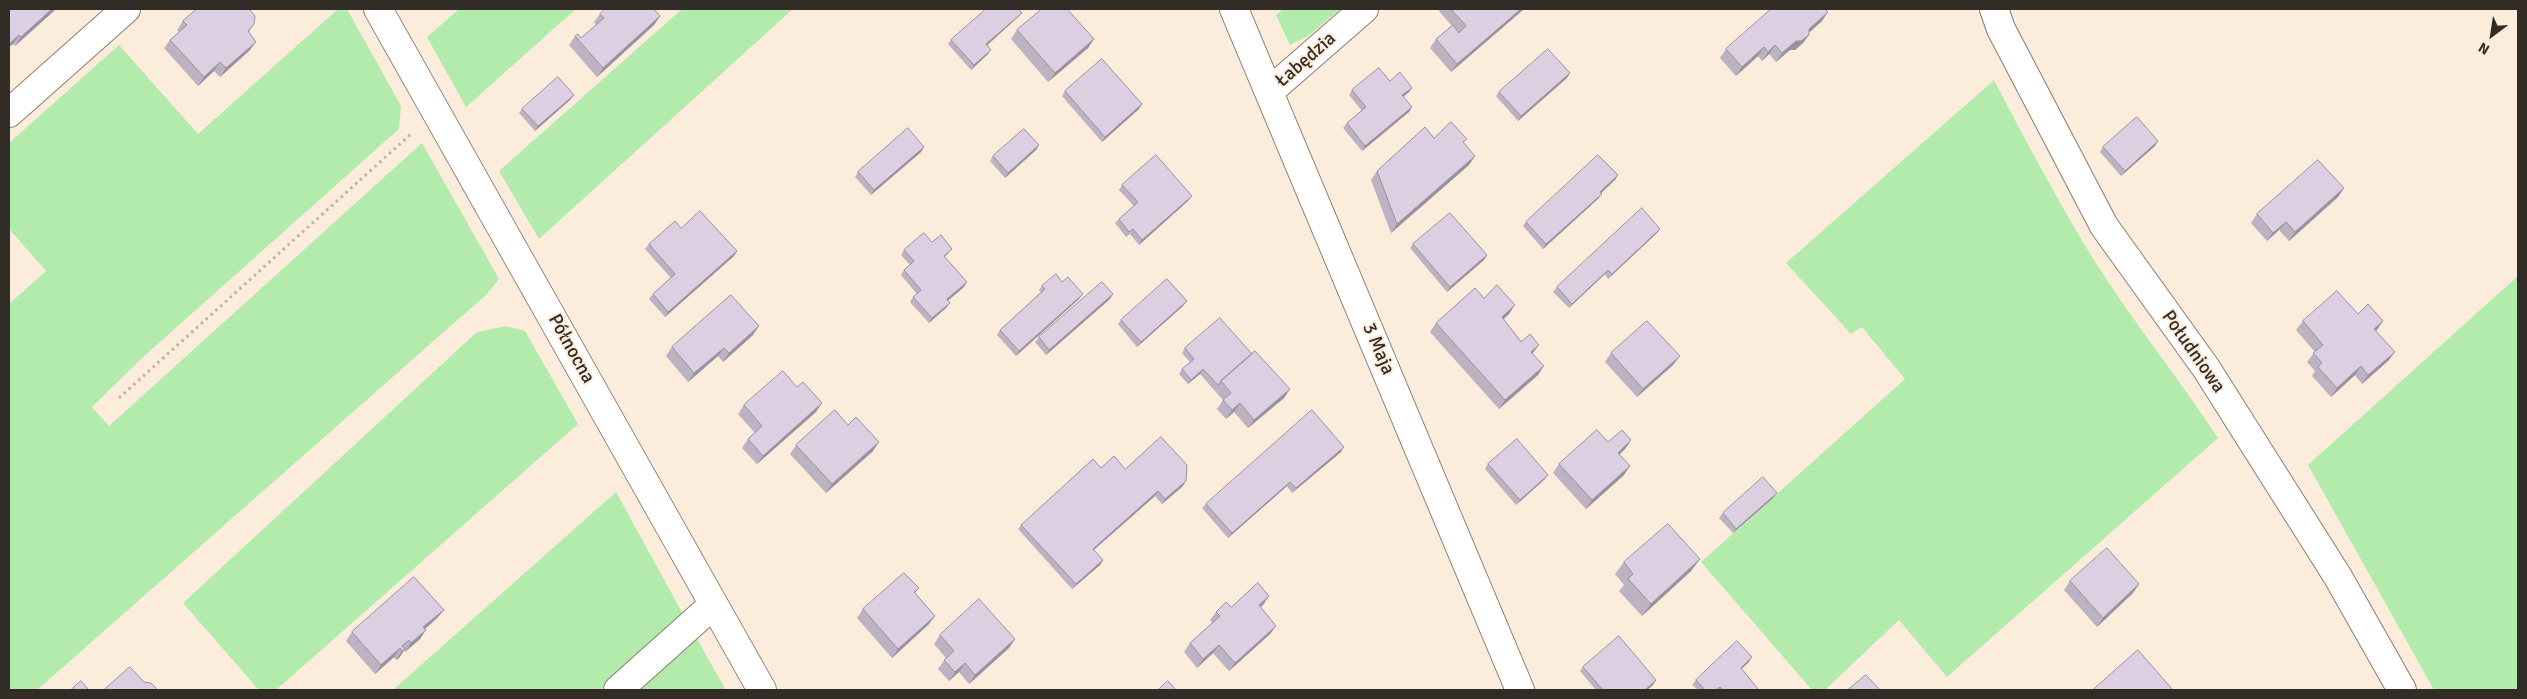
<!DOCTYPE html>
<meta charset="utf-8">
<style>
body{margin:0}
#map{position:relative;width:2527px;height:699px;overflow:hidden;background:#fbecdc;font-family:Signika,sans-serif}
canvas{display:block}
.frame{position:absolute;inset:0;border:10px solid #322c26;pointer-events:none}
.north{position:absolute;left:2467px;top:10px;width:50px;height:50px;-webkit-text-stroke:4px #fbecdc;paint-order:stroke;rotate:211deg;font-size:14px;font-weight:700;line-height:20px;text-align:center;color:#322c26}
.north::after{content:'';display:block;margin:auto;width:18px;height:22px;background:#322c26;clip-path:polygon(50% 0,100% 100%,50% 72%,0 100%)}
</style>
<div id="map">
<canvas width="2527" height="699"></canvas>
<div class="frame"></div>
<div class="north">N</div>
</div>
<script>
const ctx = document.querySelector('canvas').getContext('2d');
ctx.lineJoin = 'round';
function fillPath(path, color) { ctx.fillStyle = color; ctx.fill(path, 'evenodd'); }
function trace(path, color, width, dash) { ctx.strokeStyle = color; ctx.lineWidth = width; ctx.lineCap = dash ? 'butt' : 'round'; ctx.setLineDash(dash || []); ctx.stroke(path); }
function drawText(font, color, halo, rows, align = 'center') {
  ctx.font = font + ' Signika,sans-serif'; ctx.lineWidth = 4; ctx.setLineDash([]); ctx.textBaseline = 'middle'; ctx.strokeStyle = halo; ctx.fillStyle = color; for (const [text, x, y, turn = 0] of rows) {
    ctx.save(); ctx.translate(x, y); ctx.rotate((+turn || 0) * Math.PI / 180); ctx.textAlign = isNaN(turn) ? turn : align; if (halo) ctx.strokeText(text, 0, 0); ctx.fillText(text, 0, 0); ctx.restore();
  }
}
const green = new Path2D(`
 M338,9H347L401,106L399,129L142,358L92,407L109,426L422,143L499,279L487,294L37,690H9V304L46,271L9,229V143L119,45L198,134Z
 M459,9H576L466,107L427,37Z
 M682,9H793L539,239L499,171Z
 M1283,9H1340L1308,36L1290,45L1276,15Z
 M1994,80C2025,140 2057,199 2092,257C2131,319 2177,376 2218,438L1947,677L1899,620L1825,690H1812L1701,562L1905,379L1862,327L1851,334L1786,263Z
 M2518,276V690H2434L2308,465Z
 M506,326L525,331L578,424L276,690H259L183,603L477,332Z
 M616,492L684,616L600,690H393Z
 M697,639L726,690H639Z`);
const path = new Path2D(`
 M119,398L411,134`);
const minor = new Path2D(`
 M378,9L762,690
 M1234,9L1520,690
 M1994,9L2001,29L2104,226L2206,368L2338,577L2402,690
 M1270,91L1364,9
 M9,113L126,9
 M618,690L713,605`);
const wall = new Path2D(`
 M9,9H56L15,46L13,44L9,47Z
 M1440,9H1524L1451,72L1430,48L1436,39L1452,26L1439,11Z
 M1022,13L1018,17L987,45L988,54L971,70L948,44L951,40Z
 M600,14L660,16L654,25L597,77L569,45L575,36L581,38L596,25L594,22Z
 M183,21L254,24L249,32L250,50L220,77L214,71L198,86L164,48L170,40L179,32L177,30Z
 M1822,21L1809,33V35L1803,43L1795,50H1790L1776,62L1769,54L1762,61L1758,56L1736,76L1720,58L1726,49Z
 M1017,30L1094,39L1088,48L1048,82L1011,39Z
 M1570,73L1567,78L1518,121L1496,96L1499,92Z
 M1390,81L1412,88L1409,92L1403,97L1412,107L1409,112L1362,151L1343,128L1347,123L1362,111L1349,95L1352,90Z
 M1065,91L1142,104L1139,109L1102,142L1062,96Z
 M571,99L535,131L519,113L522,109Z
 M1434,138L1464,144L1469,165L1391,233L1371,180L1377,171Z
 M1039,145L1036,150L1005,178L990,161L993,156Z
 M2155,146L2121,176L2100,152L2103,147Z
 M924,147L921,152L871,195L855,177L858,172Z
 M1618,175L1615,180L1601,193L1599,198L1543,249L1523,226L1526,222Z
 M1122,185L1189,200L1139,245L1130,234L1126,237L1115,223L1119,219L1134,206L1119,190Z
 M2344,188L2338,197L2289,241L2279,230L2267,241L2251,223L2257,214Z
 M681,228L737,251L734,256L665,317L649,299L653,294L671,278L645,249L649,244Z
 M1660,229L1657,233L1608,279L1605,274L1569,308L1553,292L1557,287Z
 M932,242L949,253L945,257L964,287L948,300L947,307L929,323L910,302L913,297L917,294L901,275L904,270L910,265L901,255L904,250Z
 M1413,244L1487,255L1484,260L1447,292L1410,248Z
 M1062,282L1079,299L1016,356L997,335L1000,330L1041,292L1039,290L1042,286Z
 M1484,298L1509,314L1503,319L1532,354L1538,375L1499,409L1430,332L1436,323Z
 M1110,299L1046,355L1035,342L1039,337Z
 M1187,301L1183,306L1137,347L1118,324L1121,320Z
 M2358,314L2377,330L2376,331L2389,360L2362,384L2355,375L2331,397L2312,376L2315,371L2307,362L2315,352L2296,330L2303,321Z
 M753,335L723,362L718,356L688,382L666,356L672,347Z
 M1185,348L1284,398L1248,428L1234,412L1226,419L1217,409L1223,400L1200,374L1188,384L1179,374L1182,369L1190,362L1182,353Z
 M1611,353L1673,365L1637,397L1605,362Z
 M744,405L816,412L757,464L742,448L748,439L755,433L738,414Z
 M848,425L873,451L826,493L790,454L796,445Z
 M1631,440L1625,449L1620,454L1624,475L1586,509L1553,473L1559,464L1608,442Z
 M1341,452L1292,493L1287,486L1228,538L1202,508L1206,504Z
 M1488,464L1545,479L1516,505L1485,469Z
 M1101,468L1125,469L1183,486L1162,504L1155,496L1094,550L1103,560L1100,565L1072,589L1018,529L1021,525Z
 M1773,498L1733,533L1719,518L1723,513Z
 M1700,559L1691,571L1642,616L1619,591L1624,585L1615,574L1624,562Z
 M2070,581L2139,584L2133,593L2097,627L2064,590Z
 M919,588L915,593L935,616L929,624L892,658L857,618L863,609Z
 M1263,605L1260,607L1276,626L1270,634L1229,671L1213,653L1197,668L1184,652L1190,643L1212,623L1210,620L1216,612L1231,607Z
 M444,610L437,618L425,629L420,639L405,652L404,650L399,658L396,660L394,657L375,674L346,641L352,632Z
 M940,635L1015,639L1009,648L969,684L959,672L949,681L938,669L946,658L934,644Z
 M1749,662L1741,669L1757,690H1698L1692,685L1696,680Z
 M1583,667L1653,685L1647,690H1596L1580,671Z`);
const shadedWall = new Path2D(`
 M52,9H56L15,46L21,37Z
 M1521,9H1524L1451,72L1457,64Z
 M1828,12L1822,21L1803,38L1809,29Z
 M1022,13L1018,17L983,49L986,44Z
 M660,16L654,25L597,77L603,68Z
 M19,35L13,44L9,47V44Z
 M1809,35L1803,43L1795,50H1790L1776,62L1782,53L1796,41Z
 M1094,39L1088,48L1048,82L1055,73Z
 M256,42L250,50L220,77L226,68Z
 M1775,45L1769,54L1762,61L1768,52Z
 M1764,47L1758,56L1736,76L1742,67Z
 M991,50L988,54L971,70L974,65Z
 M220,62L214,71L198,86L204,77Z
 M1570,73L1567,78L1518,121L1521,116Z
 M1412,88L1409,92L1399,100L1402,95Z
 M574,95L571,99L535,131L538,126Z
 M1142,104L1139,109L1102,142L1105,137Z
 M1412,107L1409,112L1362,151L1365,146Z
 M2158,141L2155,146L2121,176L2125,171Z
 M1039,145L1036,150L1005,178L1008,173Z
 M924,147L921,152L871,195L874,190Z
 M1475,156L1469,165L1391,233L1397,224Z
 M1618,175L1615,180L1597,197L1600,192Z
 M2344,188L2338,197L2289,241L2295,232Z
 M1602,194L1599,198L1543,249L1546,244Z
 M1192,196L1189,200L1139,245L1142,240Z
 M2286,222L2279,230L2267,241L2273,233Z
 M1660,229L1657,233L1608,279L1612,274Z
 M737,251L734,256L665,317L668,312Z
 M1487,255L1484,260L1447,292L1450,287Z
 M1608,270L1605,274L1569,308L1572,304Z
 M967,282L964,287L944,304L947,299Z
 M1083,294L1079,299L1016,356L1019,351Z
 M1113,294L1110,299L1046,355L1049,350Z
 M1187,301L1183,306L1137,347L1141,342Z
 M950,303L947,307L929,323L932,318Z
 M1515,305L1509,314L1496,326L1502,317Z
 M2383,321L2377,330L2368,338L2374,329Z
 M759,326L753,335L723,362L729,353Z
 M1539,345L1533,353L1525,361L1531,352Z
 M724,348L718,356L688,382L694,373Z
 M2395,352L2389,360L2362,384L2368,375Z
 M1680,356L1673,365L1637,397L1643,389Z
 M1544,366L1538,375L1499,409L1505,400Z
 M2361,366L2355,375L2331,397L2337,388Z
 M1203,369L1200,374L1188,384L1191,380Z
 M1290,389L1284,398L1248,428L1254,420Z
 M822,403L816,412L757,464L763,456Z
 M1240,403L1234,412L1226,419L1232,410Z
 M1631,440L1625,449L1612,461L1618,453Z
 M879,442L873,451L826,493L832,484Z
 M1344,447L1341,452L1292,493L1296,488Z
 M1630,466L1624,475L1586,509L1592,500Z
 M1548,475L1545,479L1516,505L1520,500Z
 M1186,481L1183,486L1162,504L1165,499Z
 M1290,482L1287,486L1228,538L1232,533Z
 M1158,491L1155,496L1089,554L1093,549Z
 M1777,493L1773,498L1733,533L1736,529Z
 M1700,559L1691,571L1642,616L1651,604Z
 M1103,560L1100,565L1072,589L1076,584Z
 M2139,584L2133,593L2097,627L2103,618Z
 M1269,596L1263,605L1252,614L1259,605Z
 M444,610L437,618L417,636L423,627Z
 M935,616L929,624L892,658L898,649Z
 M1276,626L1270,634L1229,671L1235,663Z
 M426,630L420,639L405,652L411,643Z
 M1015,639L1009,648L969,684L975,675Z
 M1219,645L1213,653L1197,668L1203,659Z
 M400,648L394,657L375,674L381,665Z
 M405,649L399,658L396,660L402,651Z
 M1752,657L1749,662L1737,673L1741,668Z
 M965,663L959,672L949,681L955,672Z
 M1656,680L1653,685L1647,690H1645Z`);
const building = new Path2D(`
 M9,9H52L21,37L19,35L9,44Z
 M197,9H249L255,16L254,24L248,31L256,42L226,68L220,62L204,77L170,40L187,25L183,21Z
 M605,9H654L660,16L603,68L575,36L578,34L581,38L604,18L600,14Z
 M986,9H1018L1022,13L986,44L991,50L974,65L951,40Z
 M1042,9H1067L1094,39L1055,73L1017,30Z
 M1451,9H1521L1457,64L1436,39L1453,25L1459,33L1466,26Z
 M1771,9H1825L1828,12L1809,29V35L1801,41H1796L1782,53L1775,45L1768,52L1764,47L1742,67L1726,49Z
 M1548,49L1570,73L1521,116L1499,92Z
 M1102,59L1142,104L1105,137L1065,91Z
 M1379,68L1390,81L1400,72L1412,88L1402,95L1412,107L1365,146L1347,123L1366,107L1352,90Z
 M558,77L574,95L538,126L522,109Z
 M2137,117L2158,141L2125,171L2103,147Z
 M1451,122L1467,139L1463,142L1475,156L1397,224L1377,171L1425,127L1434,138Z
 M908,128L924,147L874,190L858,172Z
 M1024,129L1039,145L1008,173L993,156Z
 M1156,155L1192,196L1142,240L1133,229L1129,232L1119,219L1138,202L1122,185Z
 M1598,155L1618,175L1600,192L1602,194L1546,244L1526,222Z
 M2318,160L2344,188L2295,232L2286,222L2273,233L2257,214Z
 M1642,208L1660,229L1612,274L1608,270L1572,304L1557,287Z
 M700,211L737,251L668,312L653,294L675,274L649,244L675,221L681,228Z
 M1450,213L1487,255L1450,287L1413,244Z
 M924,233L932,242L941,235L952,249L944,256L967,282L947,299L950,303L932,318L913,297L921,290L904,270L914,261L904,250Z
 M1056,274L1062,282L1068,277L1083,294L1019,351L1000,330L1045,289L1042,286Z
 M1167,279L1187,301L1141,342L1121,320Z
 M1102,282L1113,294L1049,350L1039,337Z
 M1497,285L1515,305L1502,317L1521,342L1530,334L1539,345L1531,352L1544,366L1505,400L1436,323L1475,288L1484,298Z
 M2337,291L2358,314L2368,304L2383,321L2374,329L2395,352L2368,375L2361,366L2337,388L2318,367L2322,363L2313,353L2323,345L2303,321Z
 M731,295L759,326L729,353L724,348L694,373L672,347Z
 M1220,318L1252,354L1221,381L1218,385L1203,369L1191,380L1182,369L1194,359L1185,348Z
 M1647,321L1680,356L1643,389L1611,353Z
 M1255,351L1290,389L1254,420L1240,403L1232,410L1223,400L1231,393L1221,381Z
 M783,371L797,387L803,382L822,403L763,456L748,439L762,426L744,405Z
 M835,410L848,425L856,417L879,442L832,484L796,445Z
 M1312,410L1344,447L1296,488L1290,482L1232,533L1206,504Z
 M1597,430L1608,442L1622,430L1631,440L1618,453L1630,466L1592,500L1559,464Z
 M1161,437L1187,465L1186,481L1165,499L1158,491L1093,549L1103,560L1076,584L1021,525L1093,459L1101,468L1114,456L1125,469Z
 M1517,439L1548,475L1520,500L1488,464Z
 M1763,477L1777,493L1736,529L1723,513Z
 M1668,524L1700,559L1651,604L1628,579L1633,574L1624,562Z
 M2107,548L2139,584L2103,618L2070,581Z
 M904,573L919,588L914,592L935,616L898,649L863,609Z
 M414,577L444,610L423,627L426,630L411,643L409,640L402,646L405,649L402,651L400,648L381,665L352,632Z
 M1258,583L1269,596L1259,605L1276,626L1235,663L1219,645L1203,659L1190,643L1220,616L1216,612L1226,602L1231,607Z
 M979,599L1015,639L975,675L965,663L955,672L944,660L954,651L940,635Z
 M1619,636L1656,680L1645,690H1603L1583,667Z
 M1737,641L1752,657L1741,668L1758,689L1756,690H1722H1723L1720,687L1716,690H1705L1696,680Z
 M2138,650L2173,690H2093Z
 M130,667L144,682L151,683L157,689V690H104Z
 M1866,675L1880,690H1848Z
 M81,681L89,690H71Z
 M1168,681L1176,690H1158Z`);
const streetNames = [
 ["Łabędzia",1306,60,-41],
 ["Północna",571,349,61],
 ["3 Maja",1378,349,67],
 ["Południowa",2193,352,55]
];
fillPath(green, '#b3ebac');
trace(minor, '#8b7d6f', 30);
trace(path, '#beb2a5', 3, [2.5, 4]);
trace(minor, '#fff', 28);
fillPath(wall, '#bcb2c2');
fillPath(shadedWall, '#99919e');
fillPath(building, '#dbcfe1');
trace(building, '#99919e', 1);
drawText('19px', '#322c26', '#fbecdc', streetNames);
</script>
